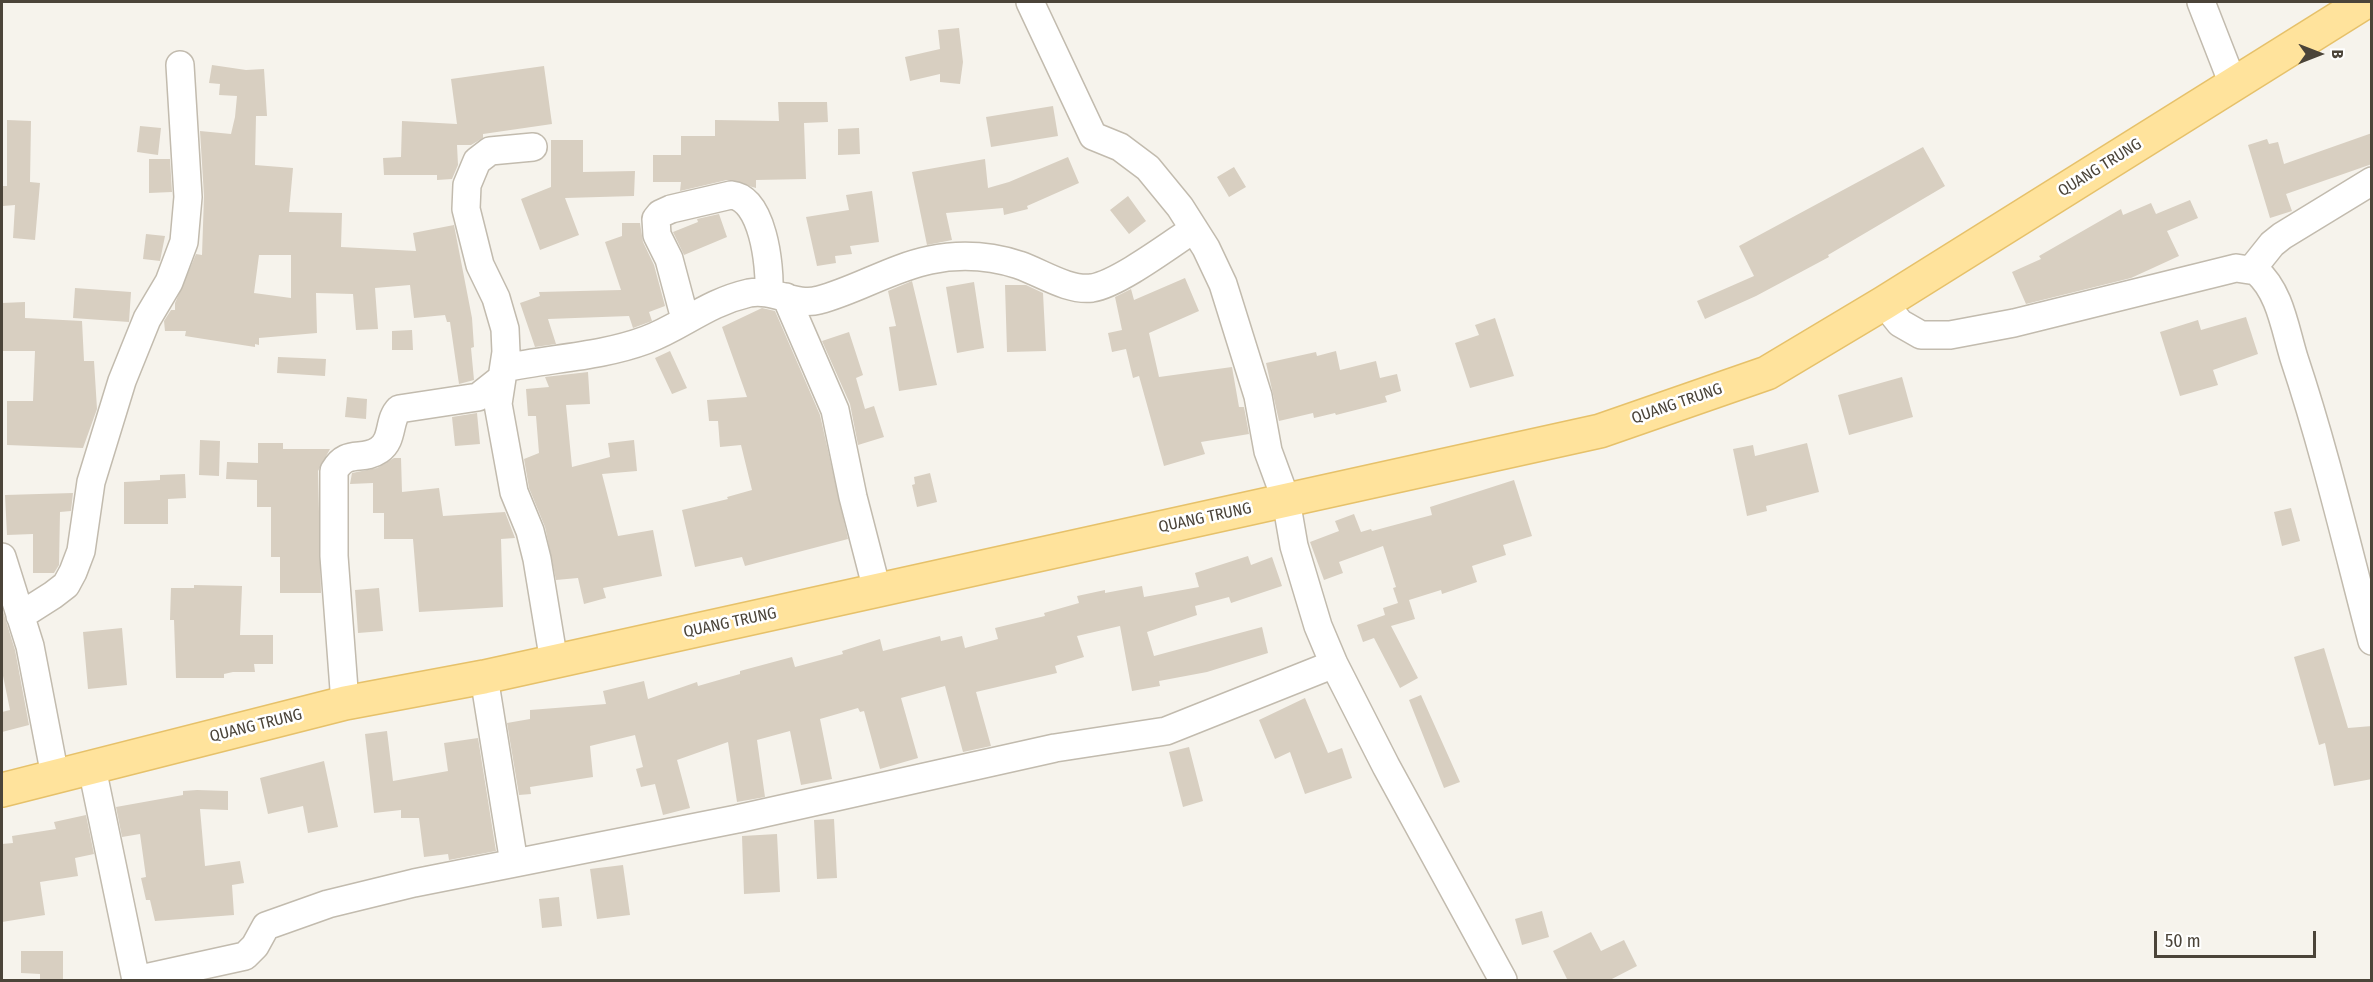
<!DOCTYPE html>
<style>
body{margin:0}
#map{position:relative;width:2373px;height:982px;overflow:hidden;background:#f6f3ec;font-family:"Fira Sans Condensed",sans-serif}
canvas{display:block}
.frame{position:absolute;inset:0;border:3px solid #4b4439;pointer-events:none}
.north{position:absolute;left:2289px;top:24px;width:60px;height:60px;-webkit-text-stroke:4px #fff;paint-order:stroke;rotate:90deg;font-size:16px;font-weight:700;line-height:24px;text-align:center;color:#4b4439}
.north::after{content:'';display:block;margin:auto;width:21px;height:27px;background:#4b4439;clip-path:polygon(50% 0,100% 100%,50% 72%,0 100%)}
.scale{position:absolute;left:2154px;top:931px;width:162px;height:27px;box-sizing:border-box;border:3px solid #4b4439;border-top:0;padding-left:8px;font-size:18px;line-height:21px;white-space:nowrap;color:#4b4439;-webkit-text-stroke:4px #fff;paint-order:stroke}
</style>
<div id="map">
<canvas width="2373" height="982"></canvas>
<div class="frame"></div>
<div class="north">B</div>
<div class="scale">50 m</div>
</div>
<script>
const ctx = document.querySelector('canvas').getContext('2d');
ctx.lineJoin = 'round';
function fillPath(path, color) { ctx.fillStyle = color; ctx.fill(path, 'evenodd'); }
function trace(path, color, width, dash) { ctx.strokeStyle = color; ctx.lineWidth = width; ctx.lineCap = dash ? 'butt' : 'round'; ctx.setLineDash(dash || []); ctx.stroke(path); }
function drawText(font, color, halo, rows, align = 'center') {
  ctx.font = font + ' "Fira Sans Condensed",sans-serif'; ctx.lineWidth = 5; ctx.setLineDash([]); ctx.textBaseline = 'middle'; ctx.strokeStyle = halo; ctx.fillStyle = color; for (const [text, x, y, turn = 0] of rows) {
    ctx.save(); ctx.translate(x, y); ctx.rotate((+turn || 0) * Math.PI / 180); ctx.textAlign = isNaN(turn) ? turn : align; if (halo) ctx.strokeText(text, 0, 0); ctx.fillText(text, 0, 0); ctx.restore();
  }
}
const building = new Path2D(`
 M959,28L963,62L960,84L940,82V74L910,81L905,57L940,49L938,30Z
 M212,65L246,70L264,69L267,116H256L255,165L293,168L289,212L342,213L341,247L416,251L413,233L454,225L472,318L474,347L471,348L474,380L459,384L450,322H447L445,315L414,318L410,285L375,288L378,329L356,330L353,294L316,293L317,333L259,338V345L255,344V347L185,336L186,331H165L164,321L171,310H175V303L196,254L202,255L204,196L200,131L231,134L235,117L237,96L219,95L220,84L209,83ZM259,255H291V298L254,293Z
 M544,66L552,124L483,134V138L471,145H457L458,165L452,179L437,180V175H384L383,158L401,157L402,121L457,124L451,79Z
 M778,102H827L828,122L804,123L806,179L756,180V188L727,180L680,191L681,182H653V155H681V136H715V120L779,121Z
 M1053,106L1058,136L991,147L986,117Z
 M7,120L31,121L30,182L40,183L35,240L13,238L15,205L3,206V186H7Z
 M140,126L161,128L158,155L137,152Z
 M859,128L860,154L838,155V129Z
 M2372,133V164L2286,194L2292,211L2270,218L2248,145L2267,139L2269,144L2278,142L2284,164Z
 M551,140H583V172L635,171L634,196L565,198L579,235L540,250L521,199L551,187Z
 M1923,147L1945,186L1828,255L1829,257L1756,296L1705,319L1697,301L1754,276L1739,246Z
 M1068,157L1079,183L1027,206L1028,209L1004,215L1003,208L946,213L952,240L927,245L912,172L985,159L988,188L1009,182Z
 M149,159H170L172,192L149,193Z
 M1234,167L1246,187L1229,197L1217,177Z
 M872,191L879,242L850,246L852,254L835,256L836,263L817,266L806,217L849,210L846,195Z
 M1128,196L1146,221L1129,234L1110,210Z
 M2190,200L2198,218L2167,231L2179,256L2131,278L2026,304L2012,272L2041,259L2039,256L2121,209L2123,215L2151,203L2156,214Z
 M719,214L727,237L684,255L673,232L698,222L697,219Z
 M622,223H640L643,242L654,265L665,306L649,312L652,321L633,328L629,316L548,319L556,344L535,347L520,303L540,296L539,292L621,290L605,242L622,236Z
 M146,234L165,236L160,261L143,259Z
 M1185,278L1199,311L1149,333L1159,377L1232,367L1239,407H1244L1249,434L1201,442L1205,454L1164,466L1139,376L1133,378L1126,349L1112,352L1108,333L1122,330L1115,297L1131,289L1134,300Z
 M912,281L937,385L899,391L889,327L896,326L888,291Z
 M974,282L984,348L957,353L946,287Z
 M1005,285H1026L1043,293L1046,351L1007,352Z
 M75,288L131,292L129,322L73,318Z
 M25,302V318L82,321L84,361H94L97,409L83,448L7,445V401H33L35,351H2V303Z
 M762,308L775,311L820,415L848,539L745,566L742,557L695,567L682,510L728,499L727,497L752,490L741,445L720,447L718,421H709L707,400L747,397L722,327Z
 M2246,317L2258,354L2213,370L2218,385L2180,396L2160,332L2198,320L2201,330Z
 M1495,318L1514,376L1470,388L1455,343L1479,335L1475,325Z
 M412,330L413,350H392V331Z
 M849,332L863,375L856,378L865,409L874,406L884,437L858,445L850,404L822,341Z
 M670,351L687,388L672,394L655,358Z
 M1336,351L1340,370L1376,361L1380,378L1397,374L1401,391L1385,396L1387,402L1336,415L1335,413L1314,418L1313,413L1279,421L1266,363L1316,352L1317,356Z
 M278,357L326,359L325,376L277,373Z
 M588,372L590,404L566,405L572,467L610,457L608,443L634,440L637,471L602,474L618,536L653,530L662,576L603,588L606,598L584,604L578,578L556,580L545,527L529,488L524,459L539,453L536,416H528L526,389L549,387L545,377Z
 M1902,377L1913,417L1849,435L1838,395Z
 M347,397L367,399L366,419L345,417Z
 M477,413L480,444L455,446L452,417Z
 M200,440L220,441L219,476L199,475Z
 M258,443H283V449H330L318,471L321,593H280V557H271V507H257V480L226,479L227,462L258,463Z
 M1807,443L1819,492L1766,506L1767,511L1747,516L1733,449L1753,445L1755,456Z
 M394,458H401L402,492L439,488L443,516L505,512L515,538L501,539L503,607L419,612L413,539H384V513H373V483L350,484L352,473L377,468Z
 M930,473L937,502L917,507L912,485L915,484L914,477Z
 M185,474L186,498L168,499V524H124V482L160,480V475Z
 M1514,480L1532,536L1503,545L1506,555L1472,566L1477,582L1442,594L1441,590L1409,600L1415,619L1391,626L1418,678L1400,688L1374,638L1363,642L1357,625L1385,615L1383,608L1398,603L1393,588L1396,587L1383,546L1339,562L1343,573L1324,580L1310,542L1339,531L1335,521L1354,514L1361,532L1371,529L1372,531L1432,515L1430,507Z
 M73,493L71,511L60,512L59,565L54,573H33V534L7,535L5,495Z
 M2291,508L2300,541L2282,546L2274,512Z
 M1248,556L1251,565L1272,557L1282,586L1231,603L1229,597L1195,606L1197,615L1147,632L1154,656L1262,627L1268,653L1207,672L1159,681L1160,686L1132,691L1120,626L1077,636L1084,657L1055,666L1057,673L976,692L991,746L963,752L945,686L901,698L918,758L880,769L864,711L860,712L858,708L820,719L832,779L801,785L790,731L757,740L765,797L737,802L728,742L677,760L690,808L663,815L655,784L641,787L636,769L643,767L635,735L590,746L593,777L530,787L531,794L519,795L507,723L530,719V710L606,704L603,691L644,681L648,699L697,682L698,686L740,674V671L792,657L795,667L843,654L842,651L880,639L883,651L940,636L941,641L962,636L965,648L998,639L995,628L1045,616L1044,613L1079,603L1077,596L1105,590V593L1142,586L1144,597L1199,587L1195,573Z
 M194,585L242,586L240,635H273V664H254L255,672H233L224,674V678H176L174,620H170L171,588H194Z
 M379,588L383,631L358,633L355,590Z
 M2,608L15,650L29,725L2,732V712L10,710L2,671Z
 M122,628L127,685L88,689L83,632Z
 M2324,648L2348,728L2372,726V779L2334,786L2325,743L2319,745L2294,657Z
 M1421,695L1460,782L1444,788L1409,700Z
 M1305,698L1328,753L1342,748L1352,778L1305,794L1290,752L1275,759L1259,720Z
 M387,731L393,781L448,771L444,743L478,738L496,851L449,860L448,854L424,857L419,818H401V810L374,813L365,734Z
 M1189,747L1203,801L1183,807L1169,752Z
 M324,761L338,827L308,833L303,806L268,814L260,778Z
 M197,790L228,791V810L200,809L205,866L240,861L244,883L232,885L234,915L155,921L150,900H146L141,878L146,877L140,834L122,837L116,807L183,795V791Z
 M86,815L94,854L75,858L78,876L40,882L45,915L2,922V844L13,843L12,836L56,829L54,822Z
 M834,819L837,878L817,879L814,820Z
 M777,834L780,892L744,894L742,836Z
 M623,865L630,915L597,919L590,869Z
 M559,897L562,926L542,928L539,899Z
 M1542,911L1549,937L1522,945L1515,919Z
 M1591,932L1601,951L1624,940L1637,966L1608,981H1568L1553,951Z
 M21,951H63V981H40V974L21,973Z`);
const minor = new Path2D(`
 M1030,2L1093,136L1120,147L1148,168L1180,207L1206,248L1223,284L1258,396L1268,451L1286,500L1294,546L1318,626L1334,664L1386,766L1503,980
 M2201,2L2233,84
 M533,147L490,151L477,161L467,185L466,209L480,265L496,298L505,329L506,352L498,404L514,492L530,531L537,559L554,662
 M2252,269L2272,244L2282,236L2372,181
 M786,297L835,410L853,497L877,590
 M1884,303L1900,323L1921,335H1950L2014,323L2236,268L2256,271C2280,291 2285,329 2294,358C2325,451 2347,546 2372,641
 M685,319L669,259L657,235L656,219L660,214L671,209L731,195C763,198 770,265 769,291
 M504,368C551,358 600,357 646,340C683,326 706,303 749,293C774,288 795,307 819,300C857,290 891,268 930,260C959,254 991,256 1019,265C1042,273 1068,291 1092,288C1118,284 1171,244 1194,229
 M2,557L30,646L55,776
 M20,616L53,595L66,585L73,572L81,551L91,482L122,381L147,319L169,282L184,242L188,197L180,65
 M484,677L514,863
 M345,703L334,556V471C347,448 362,462 379,450C394,440 388,420 399,409L478,397L502,378
 M92,768L136,980
 M136,980L245,956L255,946L266,926L328,904L414,883L737,819L1055,748L1166,731L1334,664`);
const major = new Path2D(`
 M2,790L345,703L484,677L1600,431L1767,373L1884,303L2365,2`);
const streetNames = [
 ["QUANG TRUNG",2100,168,-32],
 ["QUANG TRUNG",1677,404,-19],
 ["QUANG TRUNG",1205,518,-12],
 ["QUANG TRUNG",730,623,-12],
 ["QUANG TRUNG",256,726,-14]
];
fillPath(building, '#d8cfc1');
trace(minor, '#c2bbae', 30);
trace(major, '#e6c16a', 36);
trace(minor, '#fff', 27);
trace(major, '#ffe39c', 33);
drawText('16px', '#4b4439', '#fff', streetNames);
</script>
